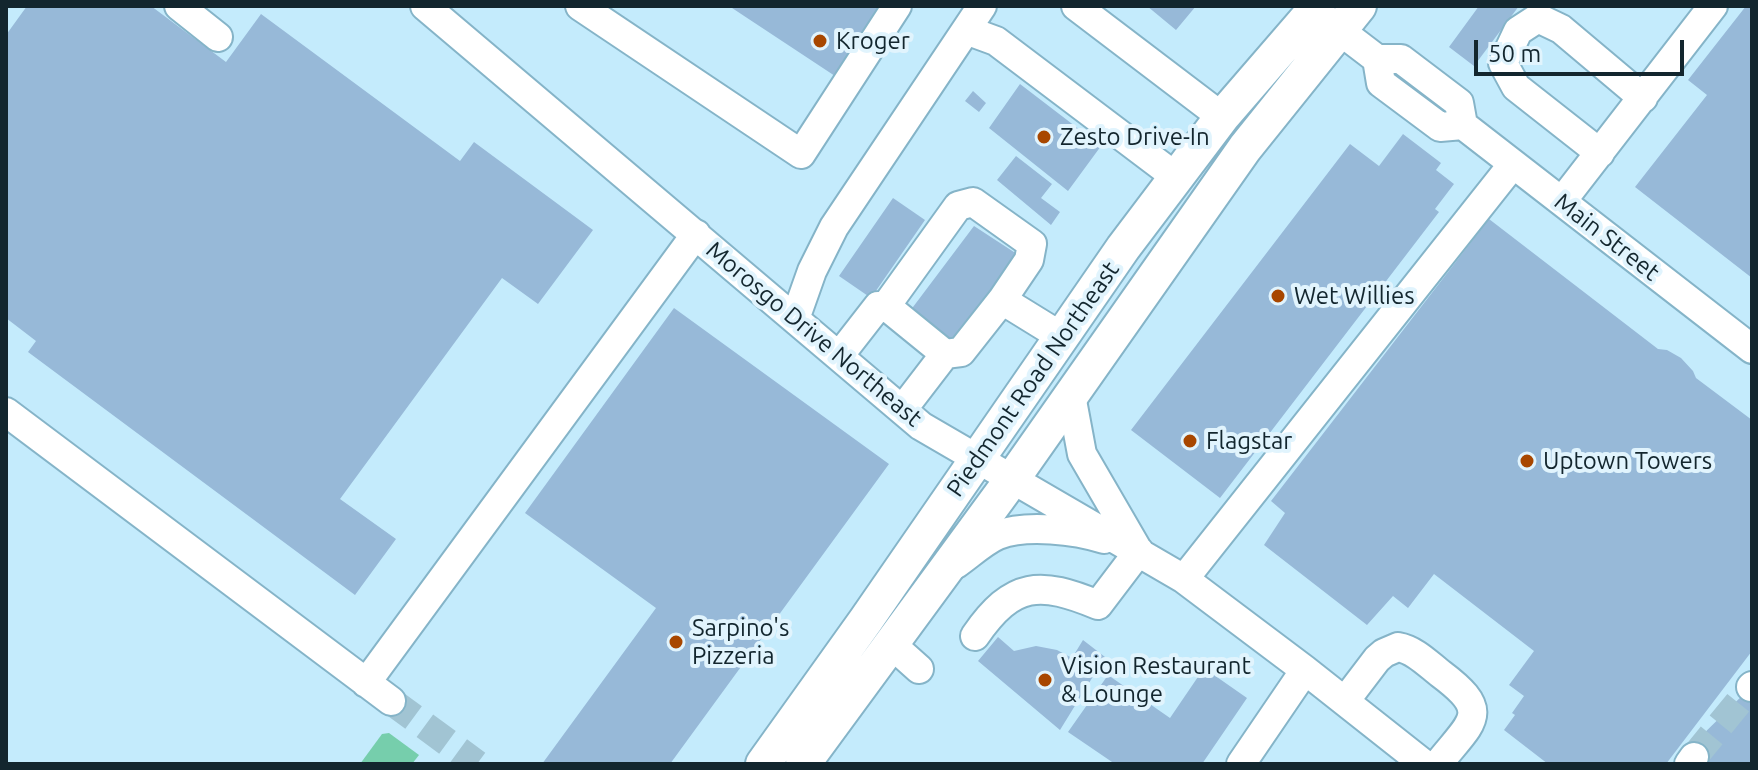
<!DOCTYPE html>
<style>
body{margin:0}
#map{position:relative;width:1758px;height:770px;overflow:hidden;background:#c4ebfc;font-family:Ubuntu,sans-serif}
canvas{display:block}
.frame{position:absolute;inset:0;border:8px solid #13262e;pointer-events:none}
.scale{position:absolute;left:1474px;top:40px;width:210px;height:36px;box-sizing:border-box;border:4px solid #13262e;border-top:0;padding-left:10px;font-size:24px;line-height:28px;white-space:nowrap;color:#13262e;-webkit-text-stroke:6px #e1f4fd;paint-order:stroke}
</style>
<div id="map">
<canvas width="1758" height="770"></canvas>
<div class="frame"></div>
<div class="scale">50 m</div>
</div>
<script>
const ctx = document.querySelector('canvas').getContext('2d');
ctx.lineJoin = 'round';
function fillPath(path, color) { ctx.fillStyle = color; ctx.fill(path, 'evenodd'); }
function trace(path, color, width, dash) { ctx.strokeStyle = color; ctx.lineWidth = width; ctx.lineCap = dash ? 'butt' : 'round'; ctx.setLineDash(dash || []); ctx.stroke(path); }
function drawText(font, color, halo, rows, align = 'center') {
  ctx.font = font + ' Ubuntu,sans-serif'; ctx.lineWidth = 8; ctx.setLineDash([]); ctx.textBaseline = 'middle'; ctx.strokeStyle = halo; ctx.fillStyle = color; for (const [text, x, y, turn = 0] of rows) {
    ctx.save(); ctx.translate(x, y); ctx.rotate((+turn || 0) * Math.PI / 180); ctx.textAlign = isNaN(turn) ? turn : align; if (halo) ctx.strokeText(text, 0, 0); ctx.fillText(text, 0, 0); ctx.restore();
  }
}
const water = new Path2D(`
 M389,733L419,755L412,764H360L382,734Z`);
const building = new Path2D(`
 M27,6H151L226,62L261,14L460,161L474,142L593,230L538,304L502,278L340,499L396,539L355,595L28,352L36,341L6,318V35Z
 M729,6H882L835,76Z
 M1147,6H1196L1176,30Z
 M1479,6H1519L1474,66L1449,47Z
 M1746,6H1752V278L1635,187L1707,95L1688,80Z
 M1020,84L1101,146L1068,191L989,128Z
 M973,91L986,103L979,112L965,101Z
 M1403,134L1441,163L1436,170L1454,184L1435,209L1439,212L1220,498L1131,430L1350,144L1379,166Z
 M1016,156L1052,184L1041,198L1060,212L1051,225L997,180Z
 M893,198L925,220L871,298L839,276Z
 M1489,219L1658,349L1667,350L1681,358L1693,371L1696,378L1752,420V651L1666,764H1548L1504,730L1515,715L1512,713L1524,696L1509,685L1534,651L1434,574L1408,608L1393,596L1367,625L1264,545L1285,513L1271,501Z
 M974,226L1020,256L956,346L910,311Z
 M674,308L889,464L670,764H542L656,608L525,513Z
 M998,637L1014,651L1036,646L1057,650L1072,658L1083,640L1105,657L1060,730L978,661Z
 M1204,668L1247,698L1202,764H1115L1068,732L1108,675L1170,718Z
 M1752,686V764H1701L1687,750Z`);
const minorTunnel = new Path2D(`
 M391,701L477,764
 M1694,757L1751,687`);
const minor = new Path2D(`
 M179,6L218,37
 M425,6L921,426L1184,579L1305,670L1424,764
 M580,6L801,154L897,6
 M1076,6L1222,117
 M966,30L996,41L1176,177
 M1339,30L1377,59H1401L1459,103L1463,125L1752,349
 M1377,59L1381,83L1440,127L1463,125
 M1600,153L1516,87L1503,63L1518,31L1538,18L1561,29L1643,98
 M1562,201L1713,6
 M886,306L958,206L973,202L1032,244L1029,260L1002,300
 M795,319L812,271L834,227L982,6
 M839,356L878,306H886L945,354
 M1071,395L1082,454L1136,547
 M902,410L945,354L961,352L1002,300L1062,337
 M6,412L391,701
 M956,564C969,555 984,541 998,535C1026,524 1076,530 1104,539
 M1184,579L1513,164
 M975,636C1013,581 1040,581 1098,605L1139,551
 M891,644L919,669
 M366,683L696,234
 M1751,687L1752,686
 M1345,701L1377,659L1384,653L1398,647C1415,650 1428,664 1441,674C1493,713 1472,721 1438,764
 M1241,764L1305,670
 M1689,764L1694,757`);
const major = new Path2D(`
 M763,764L866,620L1123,248L1222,117L1318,6
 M803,764L1013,478L1245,148L1359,6`);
const markers = [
 [820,41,8,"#a84700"],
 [1044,137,8,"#a84700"],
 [1278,296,8,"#a84700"],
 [1190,441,8,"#a84700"],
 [1527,461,8,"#a84700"],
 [676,642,8,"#a84700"],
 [1045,680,8,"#a84700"]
];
const poiNames = [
 ["Kroger",836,41],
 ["Zesto Drive-In",1060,137],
 ["Wet Willies",1294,296],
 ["Flagstar",1206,441],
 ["Uptown Towers",1543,461],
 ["Sarpino's",692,628],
 ["Pizzeria",692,656],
 ["Vision Restaurant",1061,666],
 ["& Lounge",1061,694]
];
const streetNames = [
 ["Main Street",1607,237,38],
 ["Morosgo Drive Northeast",814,334,40],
 ["Piedmont Road Northeast",1033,379,-55]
];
fillPath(water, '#76ceac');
fillPath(building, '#97b9d8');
trace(minorTunnel, '#a1c4d3', 28, [28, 14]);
trace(minor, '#85b4c8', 32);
trace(major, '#85b4c8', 38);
trace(minor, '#fff', 28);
trace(major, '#fff', 34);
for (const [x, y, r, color] of markers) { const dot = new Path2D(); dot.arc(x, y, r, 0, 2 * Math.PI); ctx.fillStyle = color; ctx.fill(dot); trace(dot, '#e1f4fd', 3); }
drawText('24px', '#13262e', '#e1f4fd', poiNames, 'left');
drawText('24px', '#13262e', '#e1f4fd', streetNames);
</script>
